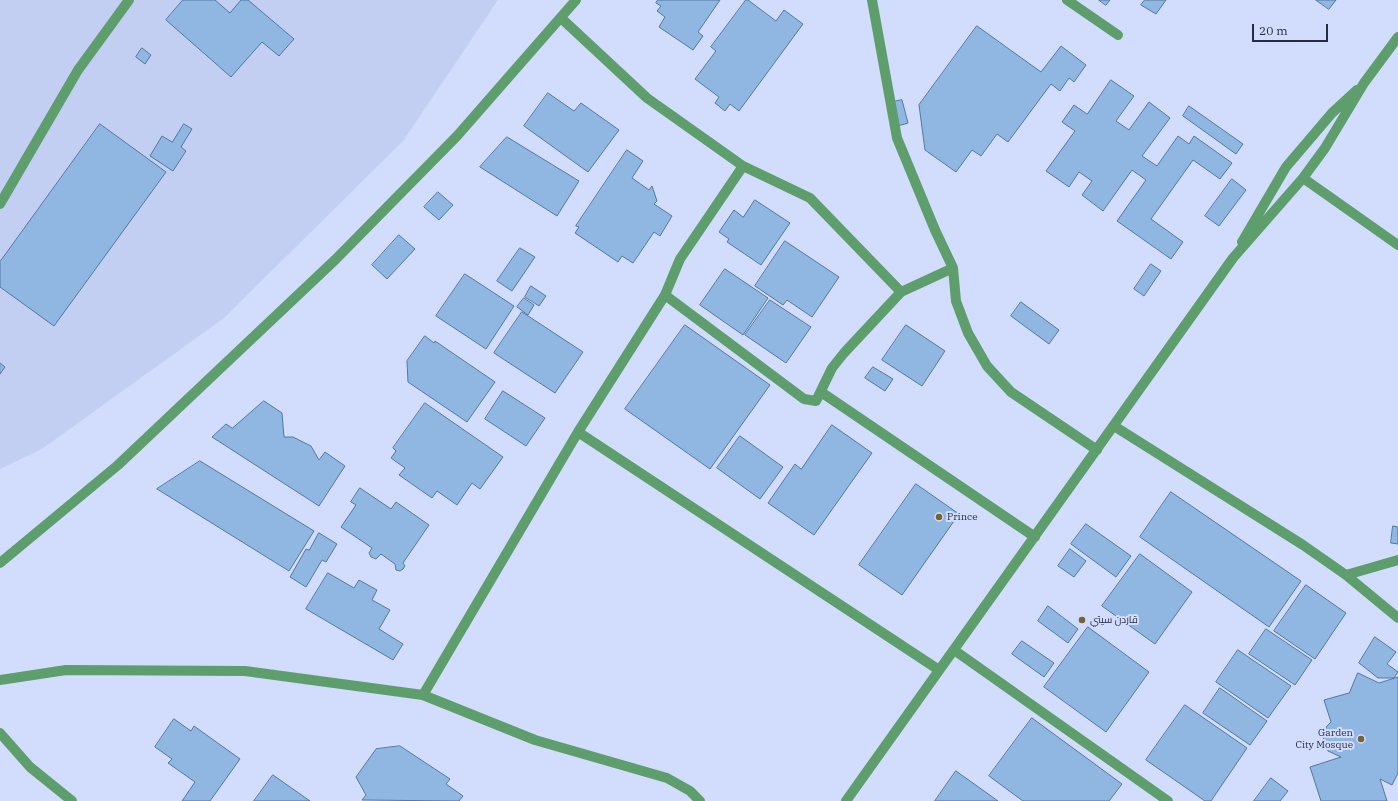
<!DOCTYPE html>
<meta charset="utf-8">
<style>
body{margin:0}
#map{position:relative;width:1398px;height:801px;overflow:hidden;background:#d2ddfd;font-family:"IBM Plex Serif",serif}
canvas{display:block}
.scale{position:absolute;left:1252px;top:24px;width:76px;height:18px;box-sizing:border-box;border:2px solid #272d41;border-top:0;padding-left:5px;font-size:12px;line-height:14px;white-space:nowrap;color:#272d41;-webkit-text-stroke:3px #d2ddfd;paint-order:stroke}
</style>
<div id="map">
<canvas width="1398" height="801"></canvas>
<div class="scale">20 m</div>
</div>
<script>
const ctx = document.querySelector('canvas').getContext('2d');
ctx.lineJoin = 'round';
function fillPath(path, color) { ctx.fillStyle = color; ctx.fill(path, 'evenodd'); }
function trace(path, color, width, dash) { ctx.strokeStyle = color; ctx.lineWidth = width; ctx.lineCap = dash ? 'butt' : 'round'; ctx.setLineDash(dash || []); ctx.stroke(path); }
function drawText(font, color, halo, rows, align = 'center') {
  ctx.font = font + ' "IBM Plex Serif",Cairo,serif'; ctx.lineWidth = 4; ctx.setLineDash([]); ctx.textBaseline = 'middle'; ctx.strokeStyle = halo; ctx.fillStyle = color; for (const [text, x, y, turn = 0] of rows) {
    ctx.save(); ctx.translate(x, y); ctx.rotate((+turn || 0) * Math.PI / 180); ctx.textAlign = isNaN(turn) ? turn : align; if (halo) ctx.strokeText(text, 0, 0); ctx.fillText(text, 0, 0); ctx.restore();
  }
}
const built = new Path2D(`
 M0,0H498L403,141L224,318L42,449L0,469Z`);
const building = new Path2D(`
 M183,0H215L230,13L241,0H248L294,39L279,56L262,42L231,77L166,20Z
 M658,0H720L698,32L703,36L693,50L659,27L665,17L657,11L661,6L656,3Z
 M746,0H748L776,21L784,10L803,24L739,111L730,104L725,111L715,103L719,97L695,79L716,51L711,47Z
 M1099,0H1110L1106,5Z
 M1145,0H1166L1156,14L1141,5Z
 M1316,0H1336L1329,9Z
 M977,26L1041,72L1061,46L1086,65L1074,82L1069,78L1060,91L1051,84L1008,142L997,134L981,156L972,150L956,172L925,150L919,105Z
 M142,48L151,55L145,64L136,57Z
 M1111,80L1134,96L1116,121L1129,130L1149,102L1170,118L1142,156L1157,166L1178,136L1189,144L1194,136L1232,163L1220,179L1193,160L1151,219L1183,242L1171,259L1117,221L1146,180L1132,170L1103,211L1082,195L1092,181L1079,172L1069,187L1046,171L1075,131L1062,122L1074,105L1087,114Z
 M548,93L574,111L581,103L619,130L588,172L524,126Z
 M902,100L908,123L898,126L893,102Z
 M1189,106L1243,144L1236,154L1183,116Z
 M100,124L166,172L54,326L0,287V262Z
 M184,124L192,129L181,147L186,151L173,171L150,156L162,136L172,142Z
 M507,137L579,181L557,216L480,167Z
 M627,150L643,161L632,178L649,190L652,186L657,201L654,204L672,216L660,236L654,232L633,263L622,256L618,262L575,233L579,227L576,226Z
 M1232,179L1246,190L1219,226L1205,216Z
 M438,192L453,205L439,220L424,207Z
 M755,200L790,223L761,265L727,242L729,239L719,232L734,210L743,217Z
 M399,235L415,249L387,279L372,265Z
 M785,241L839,277L812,317L787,300L783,305L755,286Z
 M520,248L535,257L512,291L497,281Z
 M1151,264L1161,271L1144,296L1134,289Z
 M725,269L768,298L743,335L700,305Z
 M465,274L514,306L486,349L436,316Z
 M531,286L546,296L539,306L525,297Z
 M524,298L534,305L528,315L517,307Z
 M770,300L811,327L786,363L745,335Z
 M1021,302L1059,330L1049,344L1011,316Z
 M522,312L583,352L555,393L494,353Z
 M685,325L770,385L710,469L625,409Z
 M906,325L945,351L922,386L882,360Z
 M425,336L434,343L435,341L495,382L467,422L408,382L407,361Z
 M0,363L5,367L0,374Z
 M873,367L893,379L885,391L865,378Z
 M503,391L545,418L526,446L485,419Z
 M264,401L282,413L284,437H293L311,446L319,460L325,452L345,466L319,506L212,437L226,424L232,428Z
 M425,403L503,457L480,489L472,483L457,505L437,491L432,498L399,475L405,468L391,458L396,451L393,448Z
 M832,425L872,453L814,535L768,503L795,464L801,469Z
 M740,436L783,467L760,499L717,468Z
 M200,461L314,531L289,571L157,489Z
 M916,484L959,514L902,595L859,565Z
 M360,488L391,509L396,502L429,525L403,563L405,566L403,569L400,571L396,570L395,564L381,554L376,559L371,557L369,553L372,548L341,527L356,505L351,502Z
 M1171,492L1301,581L1269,627L1140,537Z
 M1086,524L1131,556L1116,577L1071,544Z
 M1393,526L1398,527V544L1391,543Z
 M319,533L337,544L326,562L322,560L306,587L290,577L306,549L309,550Z
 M1070,549L1086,561L1074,577L1058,566Z
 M1140,554L1192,592L1155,644L1102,606Z
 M328,573L354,588L359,580L377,590L372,600L390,610L379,629L403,644L393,660L306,609Z
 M1306,585L1346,613L1315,659L1274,631Z
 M1048,606L1078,629L1068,643L1038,621Z
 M1088,627L1149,672L1106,732L1044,687Z
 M1266,629L1312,660L1295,685L1249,654Z
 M1375,637L1396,652L1387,664L1398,672L1394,678H1378L1359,663Z
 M1022,641L1054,663L1044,677L1012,654Z
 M1238,650L1291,686L1268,718L1216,682Z
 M1358,673L1379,683L1398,677V773L1392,785L1380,779L1387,801H1321L1310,767L1341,757L1328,751L1324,743L1323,734L1327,726L1331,722L1324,700L1349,693Z
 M1220,688L1267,721L1250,745L1203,713Z
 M1185,705L1247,748L1211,801H1205L1146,760Z
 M1032,718L1122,784L1109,801H1023L989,776Z
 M174,719L191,731L194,726L240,759L210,801H182L195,782L168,763L172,759L155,747Z
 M400,746L450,779L446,784L463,796L459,801L362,800L366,795L356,777L376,749Z
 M956,771L998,801H935Z
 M273,775L310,801H254Z
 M1271,778L1288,791L1280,801H1254Z`);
const minor = new Path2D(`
 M872,0L897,138L935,230L953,268L956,301L968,333L987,366L1011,392L1097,450
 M1067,0L1118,35
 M561,18L647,98L743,166L810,198L901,292
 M1303,178L1398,245
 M0,204L78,70L129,0
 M1242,242L1286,167L1332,113L1357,90
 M665,295L804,399L816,401L832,368L844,353L901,292L953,268
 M821,392L1035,537
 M1114,426L1303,545L1346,575L1398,618
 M578,432L939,670
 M0,563L118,465L336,259L457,136L576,0
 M1346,575L1398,560
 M954,650L1168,801
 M0,680L66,670L245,671L423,695L535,740L667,778L690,791L700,801
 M423,695L578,432L665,295L680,259L743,166
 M0,733L30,767L72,801
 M846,801L1233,258L1303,178L1325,148L1364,83L1398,37`);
const markers = [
 [939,517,4,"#756331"],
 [1082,620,4,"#756331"],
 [1361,739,4,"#756331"]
];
const poiNames = [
 ["Prince",947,517],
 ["قاردن سيتي",1090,620],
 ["Garden",1353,733,"right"],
 ["City Mosque",1353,745,"right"]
];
fillPath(built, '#c3cff2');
fillPath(building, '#90b7e1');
trace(building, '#53789f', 1);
trace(minor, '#5d9e6c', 10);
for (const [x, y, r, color] of markers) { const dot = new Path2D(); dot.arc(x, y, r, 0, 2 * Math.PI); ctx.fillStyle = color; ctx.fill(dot); trace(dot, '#d2ddfd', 1.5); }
drawText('10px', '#272d41', '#d2ddfd', poiNames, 'left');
</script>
